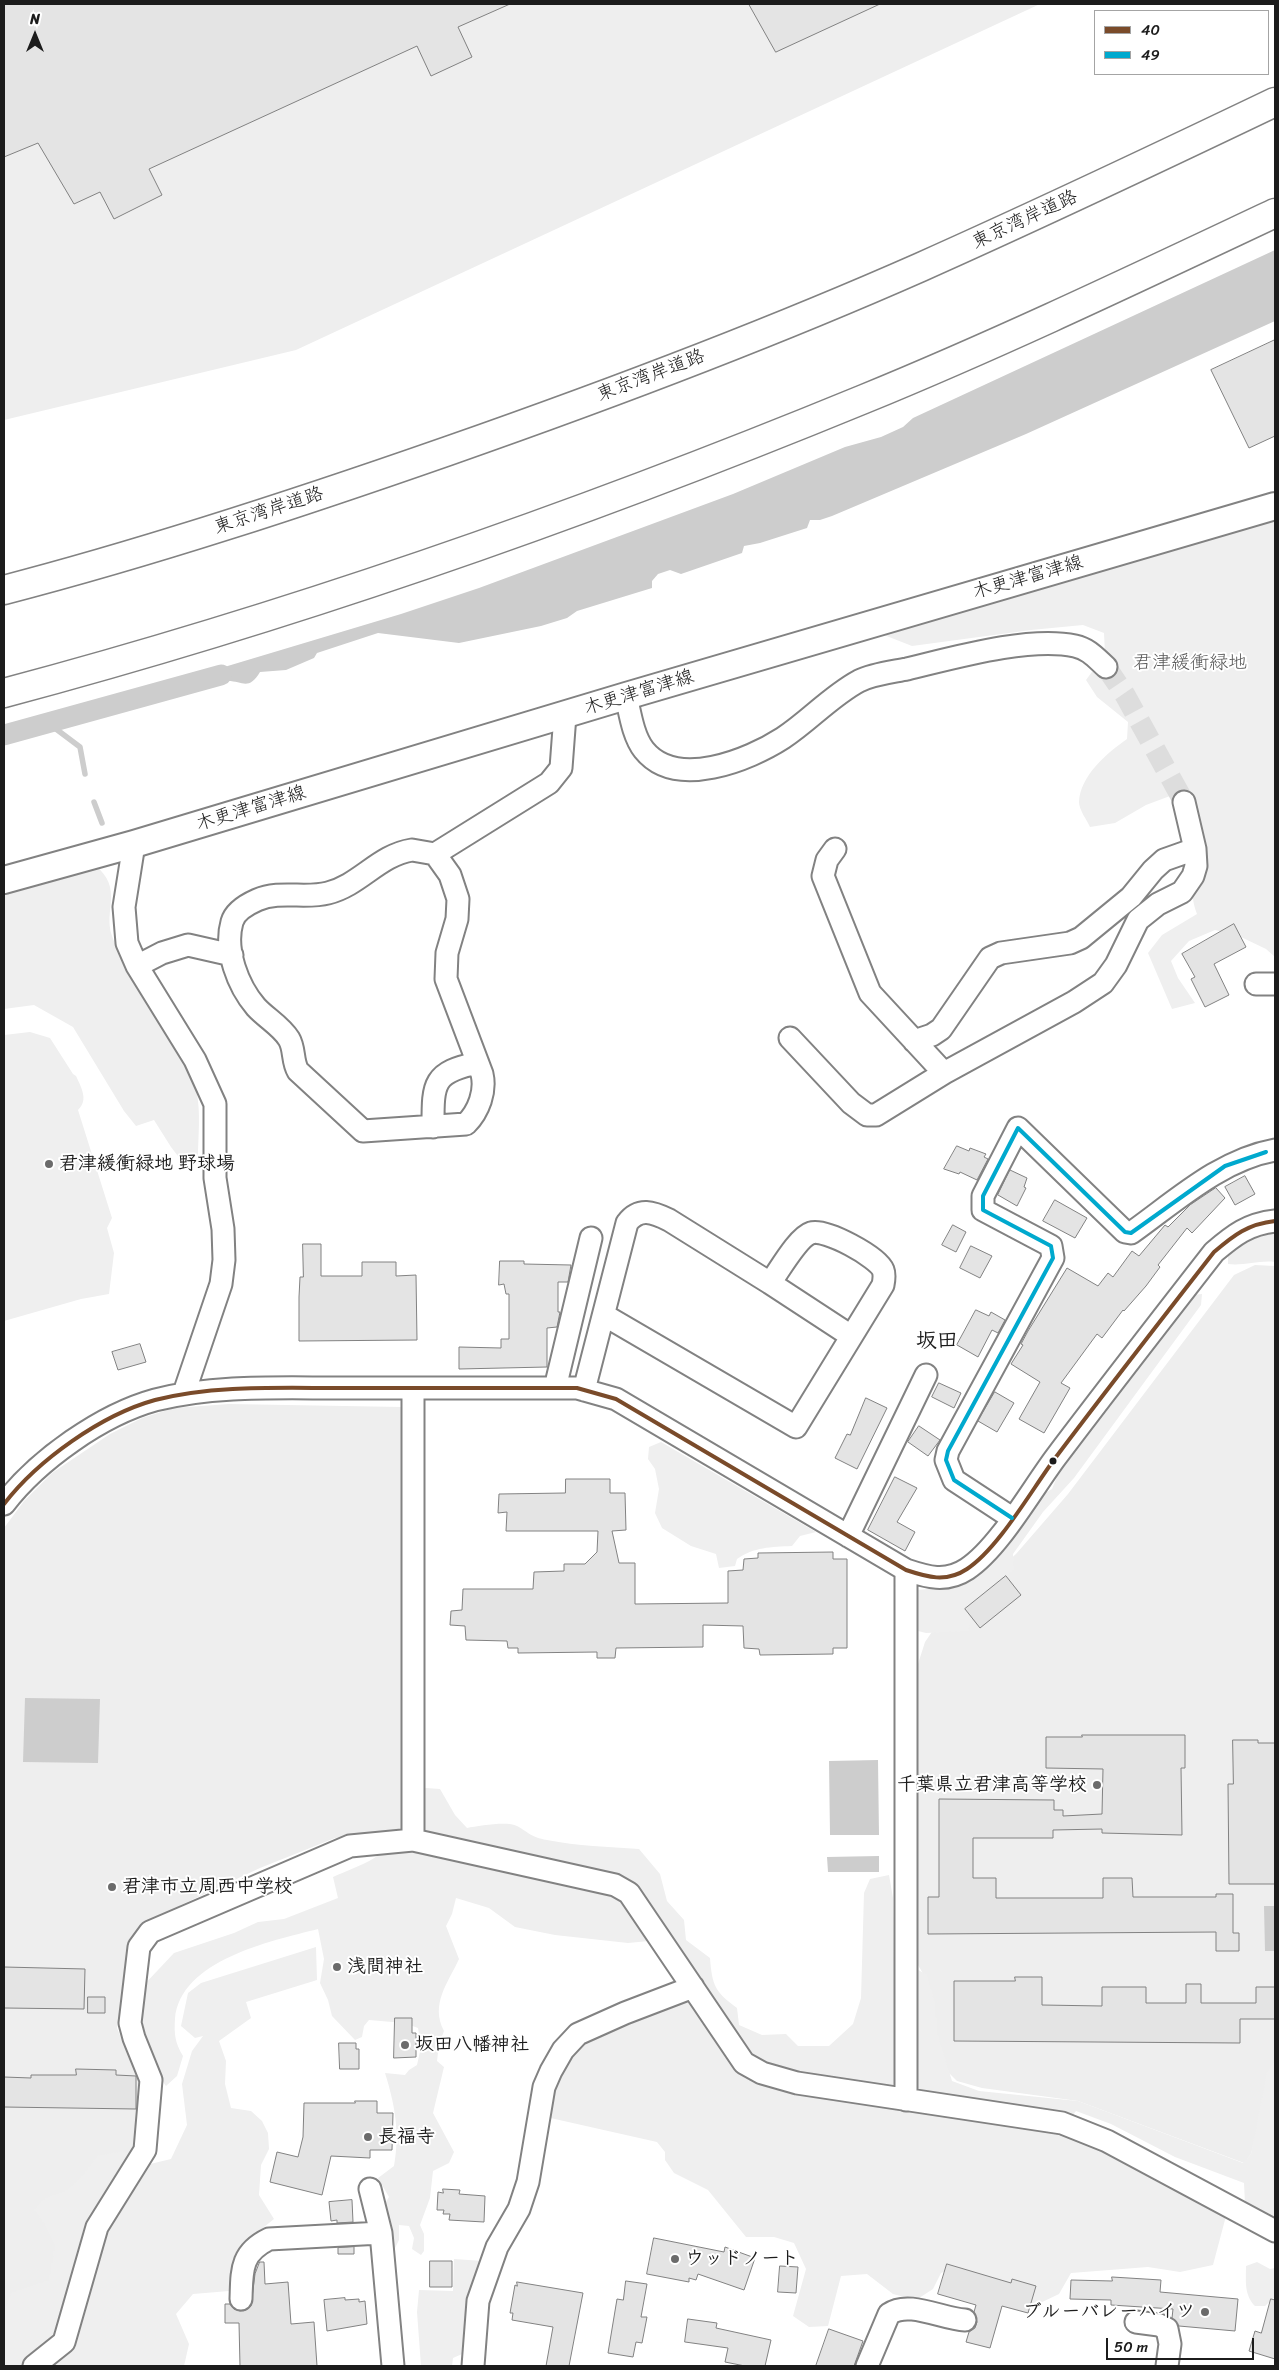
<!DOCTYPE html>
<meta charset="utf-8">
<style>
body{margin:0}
#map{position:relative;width:1279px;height:2370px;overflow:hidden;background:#fff;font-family:Sriracha,sans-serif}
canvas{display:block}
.frame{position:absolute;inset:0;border:5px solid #1c1c1c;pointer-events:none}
.legend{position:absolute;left:1094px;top:10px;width:175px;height:65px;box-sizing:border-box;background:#fff;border:1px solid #a4a4a4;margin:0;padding:6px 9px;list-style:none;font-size:15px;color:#1c1c1c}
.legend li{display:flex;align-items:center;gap:10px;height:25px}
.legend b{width:25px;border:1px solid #a4a4a4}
.north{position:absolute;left:10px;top:10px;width:50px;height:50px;-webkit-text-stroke:4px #fff;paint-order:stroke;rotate:0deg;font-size:14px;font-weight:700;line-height:20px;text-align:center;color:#1c1c1c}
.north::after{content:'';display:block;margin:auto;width:18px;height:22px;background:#1c1c1c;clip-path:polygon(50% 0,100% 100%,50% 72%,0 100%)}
.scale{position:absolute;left:1106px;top:2338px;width:148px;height:22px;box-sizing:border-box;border:2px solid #1c1c1c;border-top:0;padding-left:6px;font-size:15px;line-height:18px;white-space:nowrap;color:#1c1c1c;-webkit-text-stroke:4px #fff;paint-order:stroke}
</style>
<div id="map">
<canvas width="1279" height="2370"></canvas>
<div class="frame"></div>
<ul class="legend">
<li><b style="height:6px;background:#7a4b2a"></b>40</li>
<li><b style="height:6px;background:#00a9ce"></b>49</li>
</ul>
<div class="north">N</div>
<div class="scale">50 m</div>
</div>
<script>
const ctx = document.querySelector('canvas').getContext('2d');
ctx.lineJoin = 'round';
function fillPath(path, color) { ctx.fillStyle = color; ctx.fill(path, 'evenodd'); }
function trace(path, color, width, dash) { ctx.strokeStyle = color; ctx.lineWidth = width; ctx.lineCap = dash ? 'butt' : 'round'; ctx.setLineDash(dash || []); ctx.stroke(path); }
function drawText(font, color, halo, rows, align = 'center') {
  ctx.font = font + ' Sriracha,"Klee One",sans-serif'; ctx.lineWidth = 4; ctx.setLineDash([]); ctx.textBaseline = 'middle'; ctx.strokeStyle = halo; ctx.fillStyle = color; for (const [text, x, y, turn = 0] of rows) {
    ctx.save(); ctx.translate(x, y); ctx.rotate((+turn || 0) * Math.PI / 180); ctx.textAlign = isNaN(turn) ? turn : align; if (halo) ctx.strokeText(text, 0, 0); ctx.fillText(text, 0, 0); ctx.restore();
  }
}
const built = new Path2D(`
 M4,4H1040L296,350L4,420Z
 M1255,1265L1275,1266V2078L1258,2126L1251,2154L1244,2163L1078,2101L982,2088L957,2081L939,2063L928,1982L915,1960L914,1933L917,1924L918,1907V1664L925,1642L938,1623L1016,1554L1068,1494L1234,1275Z
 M229,1404L402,1407L406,1633L404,1830L335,1838L260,1868L181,1905L142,1925L131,1937L117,2028L140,2083L139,2174L4,2339V1528L24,1501L52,1473L110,1434L142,1418L174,1408Z`);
const green = new Path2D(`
 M1275,520V957L1266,949L1241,937L1215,930L1189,941L1171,961L1178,978L1195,1003L1172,1009L1148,953L1162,935L1197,914C1187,886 1198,887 1204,865C1209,847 1202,825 1196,808L1170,796L1146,805L1115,823L1090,827C1087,820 1079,810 1079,802C1080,776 1107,753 1127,739L1128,722L1097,697L1086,680L1105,654L1104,633L1083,625L1031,630L912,646L884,635L903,627Z
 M95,865C124,889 103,910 112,936C130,989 177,1031 194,1082C202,1106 198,1135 198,1159L181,1160L171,1147L154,1120L136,1126L124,1111L73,1027L34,1005L4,1009V890Z
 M30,1032L50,1038L73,1074L76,1076C81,1087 89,1100 78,1110L112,1218L107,1228L114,1253L109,1294L81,1299L4,1321V1035Z
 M1275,1232V1262C1259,1260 1244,1266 1228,1264V1247L1256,1234Z
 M1202,1294L1201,1305L1074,1478L1043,1512L1013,1554L1014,1570L997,1581L976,1608L968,1631L926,1633L914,1630L916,1590L954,1587L978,1567L1036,1498L1052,1489L1059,1472L1191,1295Z
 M661,1442L816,1532L800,1536L792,1546C771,1547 754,1547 737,1559L735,1566L719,1568L716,1554L691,1546L662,1528L655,1513L659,1489L655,1469L648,1459L649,1447Z
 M426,1788L440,1789L455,1815L467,1828C479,1826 507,1821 517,1826C530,1833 530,1837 547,1840C578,1846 608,1847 639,1849L660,1874L667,1901L684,1920L686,1940L710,1958C712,1985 715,1992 737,2008L739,2025L762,2035L786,2034L798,2046H829L853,2024L861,1998L864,1893L870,1879L889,1875L893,1898L894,1963L908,1964L927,1975L934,2000L938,2035L952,2081L979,2091L1078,2101L1243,2163L1251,2154L1267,2072L1275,2060V2222L1245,2204L1244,2183L1175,2157L1111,2124L1076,2111L1068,2121L1226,2216L1213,2265L1180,2272L1148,2267L1071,2273L1059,2294L1036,2305L950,2269L941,2273L933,2289L916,2300L893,2294L867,2274L841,2276L828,2326L809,2327L793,2316L806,2269L794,2243L774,2237H746L708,2190L674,2173L665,2160V2152L657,2142L546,2117C550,2097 553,2076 564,2059C585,2027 652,2010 686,1997C675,1977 659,1961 649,1941L628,1943L555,1935L515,1927L489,1908L456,1898L452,1914L446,1926L459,1959C448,1983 430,2004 444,2031L439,2044L437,2061L444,2067L433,2113L454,2152L449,2163L433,2171L430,2198L420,2225L424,2234V2251L421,2255L412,2249L414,2238L409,2226L399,2225V2240L394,2250L385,2247L390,2220L384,2205L389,2197L378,2178L394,2166C400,2133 395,2105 385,2073L405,2075L409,2070L417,2065L421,2047L418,2028L404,2023L369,2020L364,2026L362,2037L355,2040L332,2016L328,2000L320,1983L324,1959L318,1929C271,1941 180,1960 175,2019C174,2034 175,2043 183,2056L177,2076L166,2086L156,2072L142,2021L138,2001L142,1987L174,1953L234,1933L258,1922L284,1919L338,1898L333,1877C359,1865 393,1857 399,1825C401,1815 400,1804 401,1794Z
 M316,1947L317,1980L246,2002L251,2018L219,2041L226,2061L225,2084L231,2108L251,2111L262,2121L268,2133L269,2149L261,2165L259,2195L274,2219L254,2235L245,2248L235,2286L229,2291L193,2294L176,2314L189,2344L184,2366H4V2311L11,2293L49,2280L55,2245L45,2225L34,2210C47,2191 56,2199 70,2187C81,2179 89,2167 97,2156L123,2151L146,2165L171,2159L187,2125L182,2084L192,2051L203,2036L195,2038L181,2026L188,1993L201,1983Z
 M454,2259L483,2261L464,2326L468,2331L462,2354L453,2358L452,2366H421L417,2312L419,2290L453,2291Z
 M1257,2262L1270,2269L1275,2268V2297L1265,2306H1255C1244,2295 1246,2281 1246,2266Z`);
const water = new Path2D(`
 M1275,250V321L1026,434L832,516L820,520H810L807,528L760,543L744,546L742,553L681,574L670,570L658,574L652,581V588L577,611L567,618L541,626L459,643L378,633L317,653L314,658L286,670L260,672C248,692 242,680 226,681C217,682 205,688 195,690L191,677L401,614L479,588L733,494L845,447L881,437L903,427L913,418Z
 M29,728L27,736L5,741L4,744V735Z
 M25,1698L100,1699L98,1763L23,1762Z
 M878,1760L879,1835H830L829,1761Z
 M879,1856V1872H828L827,1857Z
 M1264,1906H1275V1951H1265Z`);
const stream = new Path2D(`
 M48,723L80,747L85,774
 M94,802L102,823`);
const canal = new Path2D(`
 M4,735L221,675`);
const building = new Path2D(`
 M4,4H510L458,27L472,57L431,76L417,46L149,169L162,195L114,219L100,192L74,204L38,143L4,157Z
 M749,4H880L776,52Z
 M1275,340V436L1249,448L1211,370Z
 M1234,924L1246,947L1214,964L1229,995L1205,1007L1191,979L1195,977L1182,954Z
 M957,1146L969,1151L970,1148L986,1154L984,1157L988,1159L977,1180L960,1172L959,1174L944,1169Z
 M1010,1170L1027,1178L1024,1187L1026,1188L1017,1206L998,1195Z
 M1245,1176L1255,1194L1235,1205L1225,1187Z
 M1216,1188L1225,1198L1192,1233L1187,1228L1158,1265L1160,1267L1146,1286L1124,1311L1123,1310L1102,1338L1097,1334L1061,1383L1070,1388L1044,1433L1019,1419L1040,1382L1011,1364L1023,1345L1021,1344L1028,1331L1067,1268L1098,1286L1108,1273L1113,1277L1132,1251L1139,1256L1165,1225L1168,1227L1190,1205Z
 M1055,1200L1087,1218L1075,1238L1043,1221Z
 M953,1225L966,1232L956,1252L942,1245Z
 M303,1244H321V1276H362V1262H396V1276L416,1275L417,1340L299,1341V1297L300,1277H303Z
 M971,1246L992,1256L980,1278L960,1268Z
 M500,1261H524V1264L571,1265L568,1282H558V1312H560L557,1327L547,1328V1367L459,1369V1347L501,1348V1339H509V1294H506L504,1284L499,1285Z
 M976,1310L989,1316L991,1312L1005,1320L998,1333L992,1330L978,1357L957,1345Z
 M140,1344L146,1362L118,1370L112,1352Z
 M939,1383L961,1393L954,1408L932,1397Z
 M995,1392L1014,1403L997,1432L978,1421Z
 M866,1398L887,1408L857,1469L835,1458L847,1434L850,1435Z
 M919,1426L940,1440L928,1456L908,1442Z
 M895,1477L917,1488L897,1522L915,1532L905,1551L868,1530Z
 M566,1479H610V1493H625L626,1530L612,1531L619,1563H635V1604L728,1603V1571L743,1570L744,1559L758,1558V1553L833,1552V1559H847V1648H833V1654L760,1655L759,1649L744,1648L743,1626L703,1625V1647L616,1648L615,1658H597V1652L518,1653V1648H508L507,1641L466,1640L465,1626L450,1625L451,1611L462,1610L463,1589H533L534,1572L564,1571V1564H585L597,1552L598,1531H506L507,1512L498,1513L499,1494L565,1493Z
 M1006,1576L1021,1595L980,1628L965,1609Z
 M1082,1735H1185V1768H1181L1182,1835L1102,1833V1829L1053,1830V1838H973V1878H996V1898H1103V1878H1132L1133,1897H1216V1894H1233V1933H1239V1951H1216V1932L928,1934V1897H939V1799L1054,1800V1810H1063V1816L1102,1814L1103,1769L1046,1768V1737H1082Z
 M1233,1740H1258V1743H1275V1884H1229L1228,1784H1233Z
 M4,1967L85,1969L84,2009L4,2008Z
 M1015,1977H1042V2005L1102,2006V1987H1146V2003H1186V1984H1201V2003H1256V1987H1275V2019H1240V2043L954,2041V1981H1015Z
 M88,1997H105V2013H88Z
 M395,2018H412V2033H416V2057L394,2058Z
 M339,2043H356V2049H359V2069H340Z
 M76,2069L116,2070V2075L136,2076V2109L4,2107V2077L31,2078V2075H76Z
 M355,2101H377V2113H393L392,2150H370V2158L331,2156L322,2195L270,2182L277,2152L298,2157L303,2137L304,2103H355Z
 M443,2189L460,2190L459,2194L485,2196L484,2222L449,2220L450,2214H443L444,2210H437L438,2192L443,2193Z
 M352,2200L353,2222L337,2223V2220L331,2221L329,2202Z
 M654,2238L724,2252L725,2247L755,2258L744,2290L698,2274L696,2280L689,2278V2282L647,2274Z
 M354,2247V2254H338V2248Z
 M430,2261H452V2287H430Z
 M260,2262H264L265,2284L288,2282L291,2324L314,2322L317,2366H240L239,2323H225V2304H230L234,2309L240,2311L246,2310L251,2306L255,2274Z
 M947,2264L1011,2283L1012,2279L1036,2286L1028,2313L1002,2306L990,2348L966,2342L969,2332L975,2328L977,2322L974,2312L976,2305L938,2294Z
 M780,2266L798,2267L796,2293L778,2292Z
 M1112,2277L1161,2280L1160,2292L1238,2299L1235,2331L1179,2326L1172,2318L1173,2309L1111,2305V2300L1070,2299L1071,2280L1112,2281Z
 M626,2281L647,2284L641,2317H647L642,2343L636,2342L633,2357L608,2353L617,2299L623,2300Z
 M517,2282L583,2293L569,2366H546L553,2327L512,2320L513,2313H510L515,2285L517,2286Z
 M345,2298V2300L359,2299V2302L365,2301L367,2324L327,2331L324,2300Z
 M1271,2299L1275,2300V2359L1249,2351L1255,2331L1261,2333Z
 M688,2319L717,2323L716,2328L771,2340L765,2366H745L725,2362L728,2348L685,2342Z
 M829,2329L863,2341L854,2366H816Z`);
const minorTunnel = new Path2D(`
 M1106,667L1125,695L1184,802`);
const minor = new Path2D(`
 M626,696C630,713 633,736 644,750C676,790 749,760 783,738C809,721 831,696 859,681C873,674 892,672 907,669C953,658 1029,636 1075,646C1089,649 1096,658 1106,667
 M134,844L124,907L127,943L137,966L195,1060L215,1104V1178L223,1229L224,1260L221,1284L184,1393
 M835,849L827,860L823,876L870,993L944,1073
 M412,850L435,854L450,875L458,899L457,919L447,953L446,979L482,1074C486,1091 479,1111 466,1124L363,1131L298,1071C292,1061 295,1049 289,1039C281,1026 266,1018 256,1007C238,986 224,950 232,922C235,911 248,904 257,900C280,890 305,899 328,893C360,885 379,855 412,850Z
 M435,854L549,783L561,768L565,715
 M137,966L162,953L188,945L232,955
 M1256,984H1275
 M790,1038L851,1103L867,1115H876L944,1073L1074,1002L1103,983L1116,965L1138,920L1158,904L1182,892L1193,876L1196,866L1195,849L1184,802
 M914,1041L932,1035L941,1029L990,958L1001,953L1070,943L1081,938L1131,897L1153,870L1164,860L1195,849
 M433,1127C433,1084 432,1072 478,1063
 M770,1283L851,1336
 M555,1388L591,1238
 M584,1390L627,1223C639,1207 653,1212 669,1220L770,1283C779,1271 798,1237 811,1233C825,1228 878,1257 883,1270C885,1275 884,1280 883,1285L796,1427L604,1315
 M4,1504C38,1460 101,1415 155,1400C213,1385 278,1388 339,1388C418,1388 498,1388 577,1388L616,1399L906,1570C927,1577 946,1583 967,1569C999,1548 1032,1489 1056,1457C1108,1388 1161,1320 1214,1252C1234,1235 1248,1224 1275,1221
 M1012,1518L954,1480L946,1460L948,1451L1053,1258L1051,1246L983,1210V1196L1018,1128L1125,1232L1131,1233C1176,1201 1220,1160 1275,1150
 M848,1536L926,1375
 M906,1570V2100
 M413,1840V1388
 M370,2189L381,2233L393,2366
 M241,2299C242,2271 240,2253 269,2239L381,2233
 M1136,2322L1159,2325L1167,2329L1170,2344L1167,2366
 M34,2366L64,2342L97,2227L145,2150L151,2080L134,2038L130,2023L139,1947L150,1932L350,1846L413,1840L615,1885L629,1893L744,2063L762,2073L797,2083L1062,2123L1107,2141L1275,2231
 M473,2366L478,2301L497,2247L519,2209L528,2182L544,2087L551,2071L563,2050L578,2034L625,2013L693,1987
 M867,2366L889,2314C909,2300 942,2319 965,2320`);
const major = new Path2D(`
 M4,880L134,844L626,696L1275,506`);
const highway = new Path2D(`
 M4,590C154,551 302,502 448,451C608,395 767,335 921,267C1040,214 1158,158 1275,102
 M4,693C297,615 584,514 864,399C1003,342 1139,277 1275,213`);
const bus1 = new Path2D(`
 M4,1504C38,1460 101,1415 155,1400C213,1385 278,1388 339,1388C418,1388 498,1388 577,1388L616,1399L906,1570C927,1577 946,1583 967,1569C999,1548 1032,1489 1056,1457C1108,1388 1161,1320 1214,1252C1234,1235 1248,1224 1275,1221`);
const bus2 = new Path2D(`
 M1012,1518L954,1480L946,1460L948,1451L1053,1258L1051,1246L983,1210V1196L1018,1128L1125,1232L1131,1233L1225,1166L1266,1152`);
const markers = [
 [49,1164,5,"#6b6b6b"],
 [1053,1461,4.5,"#1c1c1c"],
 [1097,1785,5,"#6b6b6b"],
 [112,1887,5,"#6b6b6b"],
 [337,1967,5,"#6b6b6b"],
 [405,2045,5,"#6b6b6b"],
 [368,2137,5,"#6b6b6b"],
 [675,2259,5,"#6b6b6b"],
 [1205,2312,5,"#6b6b6b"]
];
const streetNames = [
 ["東京湾岸道路",1025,220,-25],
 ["東京湾岸道路",651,376,-21],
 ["東京湾岸道路",269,511,-18],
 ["木更津富津線",1028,578,-16],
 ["木更津富津線",639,693,-17],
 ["木更津富津線",251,809,-17]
];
const parkNames = [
 ["君津緩衝緑地",1190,663]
];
const poiNames = [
 ["君津緩衝緑地 野球場",59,1164],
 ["千葉県立君津高等学校",1087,1785,"right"],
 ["君津市立周西中学校",122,1887],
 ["浅間神社",347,1967],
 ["坂田八幡神社",415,2045],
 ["長福寺",378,2137],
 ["ウッドノート",685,2259],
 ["ブルーバレーハイツ",1195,2312,"right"]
];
const quarterNames = [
 ["坂田",937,1342]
];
fillPath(built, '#eee');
fillPath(green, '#efefef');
fillPath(water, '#cdcdcd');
trace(stream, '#cdcdcd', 5.5);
trace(canal, '#cdcdcd', 21);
fillPath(building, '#e4e4e4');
trace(building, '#828282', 1);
trace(minorTunnel, '#ddd', 21, [21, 11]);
trace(minor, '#828282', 25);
trace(major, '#828282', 30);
trace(highway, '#828282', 31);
trace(minor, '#fff', 21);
trace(major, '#fff', 26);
trace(highway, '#fff', 28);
trace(bus1, '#7a4b2a', 4);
trace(bus2, '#00a9ce', 4);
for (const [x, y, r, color] of markers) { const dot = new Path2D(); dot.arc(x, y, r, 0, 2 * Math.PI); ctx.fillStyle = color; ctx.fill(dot); trace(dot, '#fff', 2); }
drawText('19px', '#1c1c1c', '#fff', streetNames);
drawText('19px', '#575757', '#fff', parkNames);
drawText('bold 19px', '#1c1c1c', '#fff', poiNames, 'left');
drawText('bold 21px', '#1c1c1c', '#fff', quarterNames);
</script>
